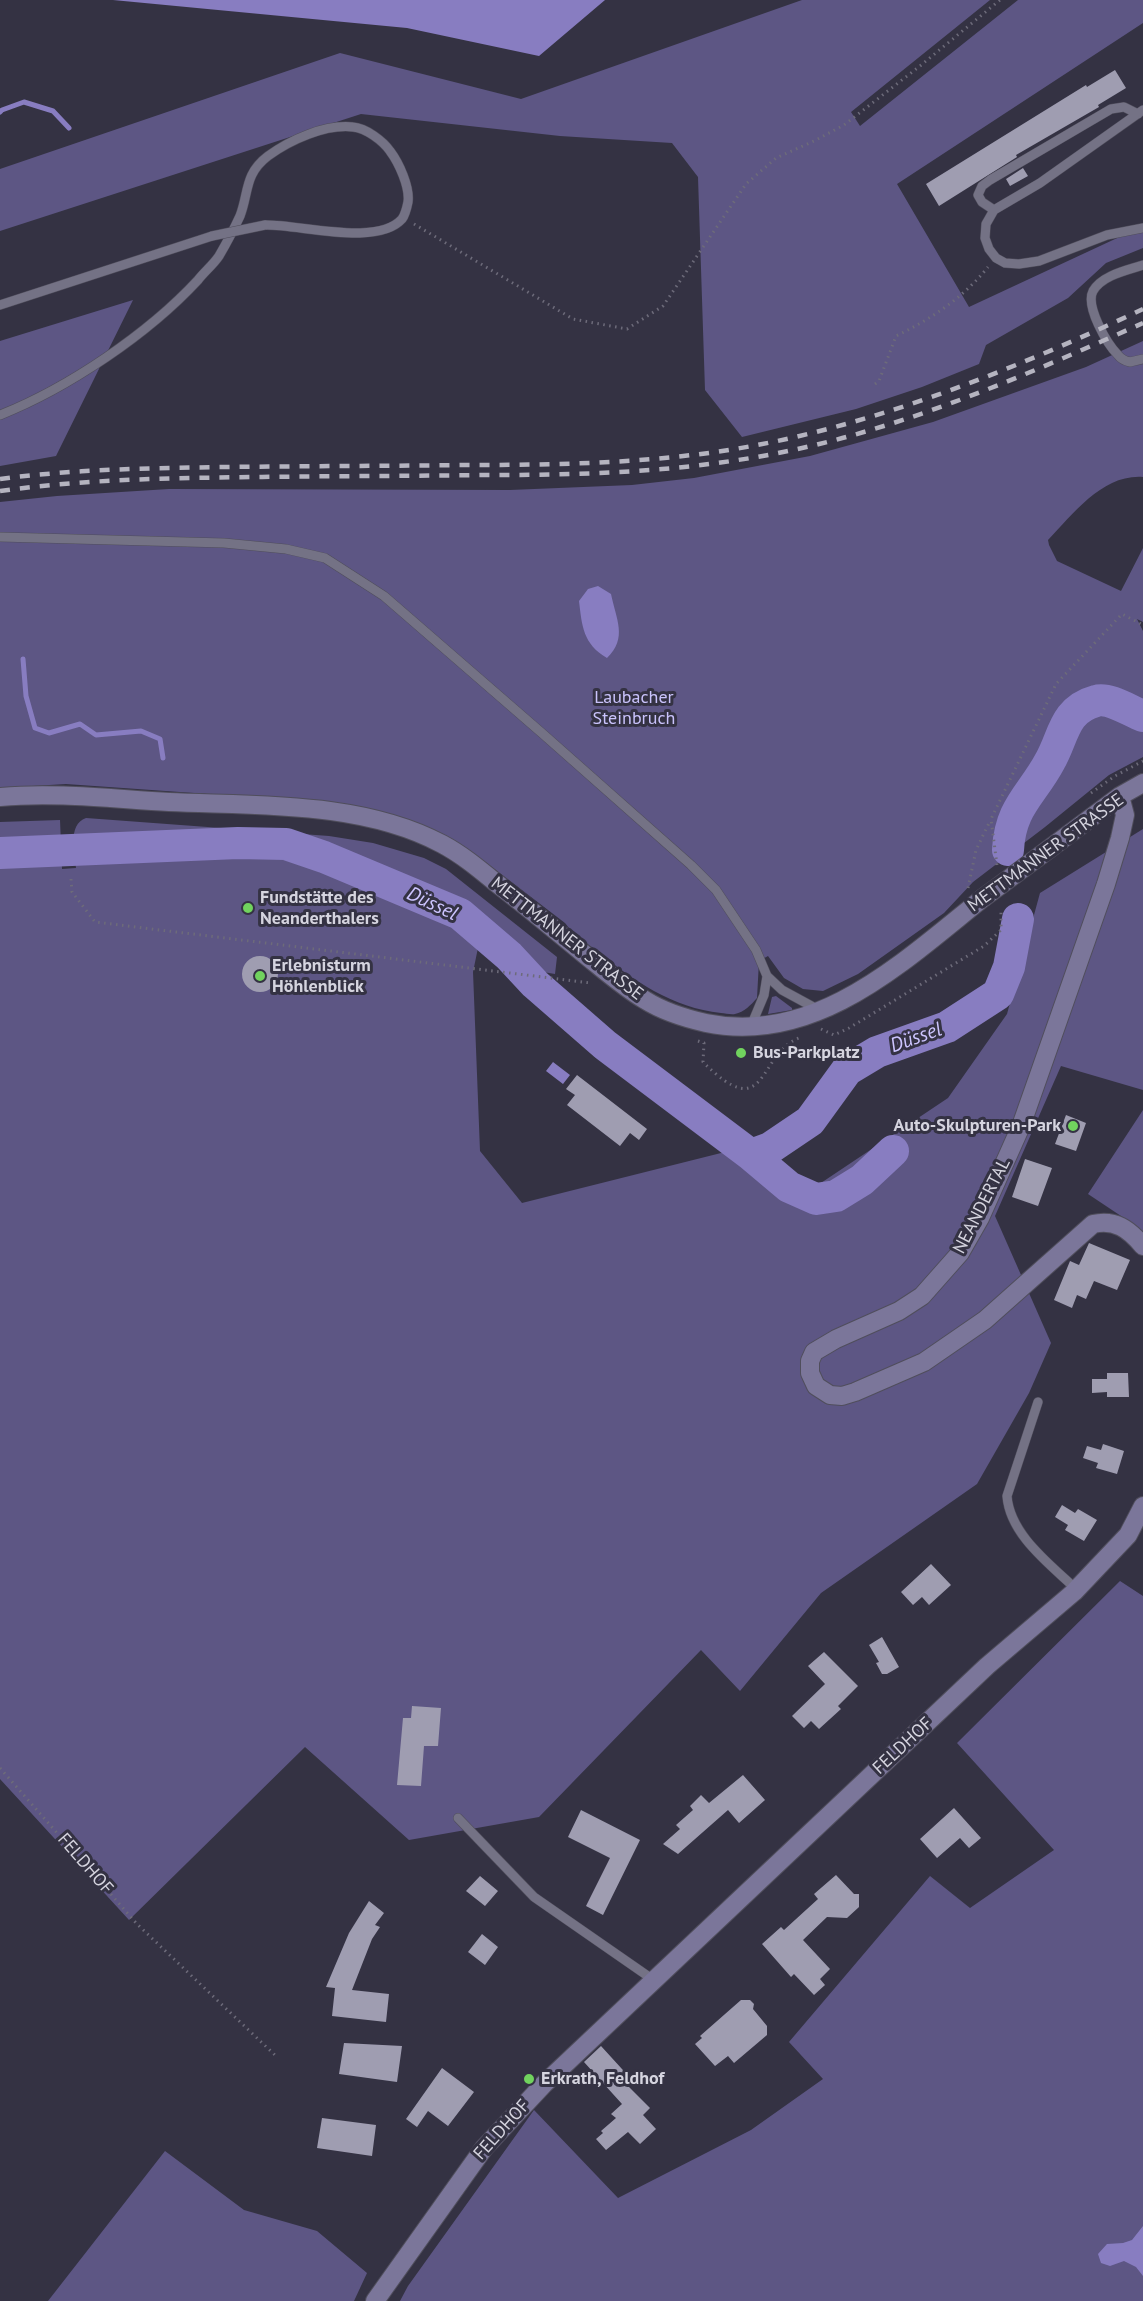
<!DOCTYPE html>
<meta charset="utf-8">
<style>
body{margin:0}
canvas{display:block;background:#343243}
</style>
<canvas width="1143" height="2301"></canvas>
<script>
const ctx = document.querySelector('canvas').getContext('2d');
ctx.lineJoin = 'round';
function fillPath(path, color) { ctx.fillStyle = color; ctx.fill(path, 'evenodd'); }
function trace(path, color, width, dash) { ctx.strokeStyle = color; ctx.lineWidth = width; ctx.lineCap = dash ? 'butt' : 'round'; ctx.setLineDash(dash || []); ctx.stroke(path); }
function drawText(font, color, halo, rows, align = 'center') {
  ctx.font = font + ' "PT Sans",sans-serif'; ctx.lineWidth = 6; ctx.setLineDash([]); ctx.textBaseline = 'middle'; ctx.strokeStyle = halo; ctx.fillStyle = color; for (const [text, x, y, turn = 0] of rows) {
    ctx.save(); ctx.translate(x, y); ctx.rotate((+turn || 0) * Math.PI / 180); ctx.textAlign = isNaN(turn) ? turn : align; if (halo) ctx.strokeText(text, 0, 0); ctx.fillText(text, 0, 0); ctx.restore();
  }
}
const green = new Path2D(`
 M802,0H990L851,112L860,126L1018,0H1143V23L897,184L969,307L1143,226V248L1106,263L1068,298L986,345L979,364L922,387L856,409L742,437L705,390L698,177L672,143L560,136L361,114L0,231V169L340,53L521,99Z
 M133,300L56,456L0,466V341Z
 M1143,341V477C1103,474 1074,513 1048,540L1049,545L1057,561L1121,591L1143,548V622L1137,619L1143,631V757L1109,775L1045,827L973,882L944,913L858,974L823,991L803,989L784,978L768,956L759,961L757,998C751,1005 744,1012 735,1014C731,1015 725,1013 721,1013C673,1008 632,980 596,950C585,942 573,934 565,923L484,861L308,801L66,784L0,788V502L57,496L169,489L510,490L632,485L694,478L810,456L933,422L1086,367Z
 M86,818L329,836L373,843L424,858L446,869L557,957L555,974L507,966L479,943L473,972L480,1151L522,1203L729,1151L800,1197L948,1098L1007,1014L1040,893L1143,829V1090L1061,1066L995,1216L1051,1343L1029,1393L977,1484L821,1593L740,1691L701,1650L539,1817L409,1840L305,1747L129,1920L0,1779V822L60,820L62,869L76,868C75,852 67,825 86,818Z
 M776,996L792,1008V1010L768,1014L772,997Z
 M1143,1110V1233L1139,1228L1088,1194Z
 M1120,1581L1143,1596V2301H400L408,2286L534,2110L618,2198L751,2130L823,2079L789,2042L930,1876L970,1908L1054,1850L957,1743Z
 M165,2151L244,2210L317,2231L367,2273L354,2301H48Z`);
const water = new Path2D(`
 M113,0H605L539,56L407,28Z
 M598,586L611,594C616,619 628,638 607,658C583,644 582,626 579,601L588,589Z
 M553,1062L570,1075L563,1084L546,1071Z
 M1143,2226V2276L1136,2267L1124,2261L1110,2266L1101,2263L1098,2254L1107,2244L1123,2243L1132,2240Z`);
const stream = new Path2D(`
 M0,112L2,110L24,102L53,111L69,128
 M23,659L26,696L35,728L49,733L80,724L96,735L141,731L160,739L163,758`);
const river = new Path2D(`
 M1008,850C1010,807 1032,795 1050,761C1064,737 1063,710 1096,701C1109,697 1130,711 1143,716
 M0,853L238,843L286,844L324,857L460,914L509,956L535,984L605,1045L751,1155L770,1148L810,1121L847,1070L877,1052L947,1027L998,994L1009,967L1018,919
 M751,1155L789,1187L816,1199L836,1196L862,1180L893,1151`);
const building = new Path2D(`
 M1115,70L1126,88L1098,105L1099,107L1016,155L1017,157L939,206L926,184L1086,85L1087,87Z
 M1023,168L1028,176L1010,186L1006,179Z
 M242 974a18 18 0 1 1 36 0a18 18 0 1 1-36 0Z
 M577,1075L647,1129L639,1140L630,1133L620,1146L567,1105L575,1095L566,1089Z
 M1066,1115L1086,1123L1076,1151L1055,1144Z
 M1025,1159L1052,1168L1038,1206L1012,1197Z
 M1089,1243L1130,1260L1117,1290L1094,1281L1086,1299L1077,1295L1072,1308L1054,1300L1070,1261L1079,1265Z
 M1107,1373H1128L1129,1397H1107V1392L1092,1393V1379H1107Z
 M1103,1444L1124,1451L1117,1474L1096,1468L1098,1463L1083,1458L1087,1446L1101,1450Z
 M1062,1505L1075,1513L1078,1509L1097,1520L1084,1541L1065,1530L1068,1525L1055,1517Z
 M931,1564L951,1585L929,1605L922,1597L913,1605L901,1592Z
 M882,1637L899,1667L887,1674H882L876,1663L879,1662L869,1645Z
 M824,1652L858,1686L838,1706L841,1709L819,1729L811,1721L804,1728L792,1716L825,1684L808,1666Z
 M412,1706L441,1708L438,1746H424L421,1786L397,1785L403,1718H411Z
 M743,1775L765,1800L739,1823L728,1810L678,1854L663,1844L680,1829L676,1825L693,1810L690,1806L701,1795L709,1803Z
 M954,1808L981,1838L969,1848L960,1838L937,1858L920,1839Z
 M581,1810L640,1840L603,1915L586,1906L610,1858L568,1837Z
 M836,1875L854,1894H859V1907L847,1918L827,1917L803,1940L830,1969L820,1979L825,1985L814,1995L794,1974L791,1977L762,1944L781,1927L784,1930L818,1899L814,1894Z
 M480,1876L498,1891L485,1906L466,1891Z
 M369,1901L384,1913L375,1925L380,1927L372,1939L352,1990L389,1994L386,2022L332,2016L335,1988L326,1987L349,1933Z
 M482,1934L498,1947L485,1965L468,1952Z
 M741,2000H750L754,2004L753,2009L767,2026V2035L734,2063L728,2056L715,2066L695,2044L702,2038L700,2036Z
 M344,2043L402,2046L397,2082L339,2074Z
 M601,2046L632,2080L627,2085L650,2108L643,2115L656,2129L640,2144L628,2132L606,2150L596,2139L603,2133L601,2131L616,2118L611,2114L622,2104L584,2062Z
 M442,2068L474,2092L448,2126L428,2111L417,2127L406,2119Z
 M322,2118L376,2125L372,2156L317,2148Z`);
const path = new Path2D(`
 M414,224L573,319L627,329L663,306L746,184L776,158L814,141L844,125L920,66L1000,0
 M875,384L879,381L896,336C931,319 963,298 988,267
 M1091,793L1115,776L1143,761
 M997,865L991,819L1056,684L1122,614L1143,625
 M71,879L72,892L95,922L591,983
 M968,888L976,850L990,821
 M821,1029L834,1035L849,1028L984,946L1001,930V911
 M698,1041L704,1043L703,1062C768,1127 757,1054 799,1038
 M0,1768L137,1924L277,2057`);
const lane = new Path2D(`
 M1143,110L1040,183L994,210L986,224L985,238L989,249L996,258L1005,263L1019,264L1039,261L1107,235L1143,228
 M994,210L982,202L978,195L982,186L990,180L1111,109L1124,107L1138,114
 M1143,265C1128,270 1102,275 1093,291C1085,306 1107,344 1118,355C1121,359 1125,361 1130,362L1143,359
 M0,305L212,236
 M0,415C68,388 148,334 198,280C204,272 213,265 219,256C226,244 234,229 240,216C249,193 244,174 268,156C290,140 325,124 353,127C366,128 383,141 390,151C399,163 410,187 408,202C407,207 405,215 402,219C377,247 299,224 265,225
 M0,537L224,543L286,549L325,558L384,596L543,734L691,865L716,890L756,950L767,976L764,995L751,1026
 M767,976L782,990L817,1009
 M1038,1402L1007,1496C1010,1535 1050,1564 1077,1590
 M458,1818L534,1897L655,1981`);
const secondary = new Path2D(`
 M1120,796L1125,815L1120,838L1106,884L1021,1126L980,1218L960,1253L922,1296L899,1311L836,1339L814,1352L810,1361V1373L816,1386L830,1395L842,1396L855,1392L924,1362L985,1320L1093,1224C1115,1219 1129,1229 1143,1246
 M0,797C56,792 113,799 169,802C257,806 362,801 442,844C461,854 478,868 495,882C525,905 555,930 584,954C604,970 623,987 645,1000C664,1012 684,1018 706,1023C816,1046 904,961 983,898
 M1041,855L1120,796L1143,783
 M375,2301L484,2148L544,2084L987,1666L1074,1592L1128,1535L1143,1506`);
const rail = new Path2D(`
 M0,479C76,469 152,468 229,467C307,466 385,466 464,465C540,465 616,464 692,455C844,438 1005,374 1143,309
 M0,491C86,479 171,478 258,477C334,476 410,476 487,475C571,475 655,473 738,460C880,439 1013,381 1143,323`);
const laneBridge = new Path2D(`
 M212,236L265,225`);
const secondaryBridge = new Path2D(`
 M983,898L1041,855`);
const markers = [
 [248,908,6,"#71d35e"],
 [260,976,6,"#71d35e"],
 [741,1053,6,"#71d35e"],
 [1073,1126,6,"#71d35e"],
 [529,2079,6,"#71d35e"]
];
const parkNames = [
 ["Laubacher",634,698],
 ["Steinbruch",634,719]
];
const streetNames = [
 ["METTMANNER STRASSE",1046,853,-36],
 ["METTMANNER STRASSE",567,939,38],
 ["NEANDERTAL",982,1206,-63],
 ["FELDHOF",903,1746,-43],
 ["FELDHOF",85,1864,49],
 ["FELDHOF",502,2130,-48]
];
const poiNames = [
 ["Fundstätte des",260,898],
 ["Neanderthalers",260,919],
 ["Erlebnisturm",272,966],
 ["Höhlenblick",272,987],
 ["Bus-Parkplatz",753,1053],
 ["Auto-Skulpturen-Park",1061,1126,"right"],
 ["Erkrath, Feldhof",541,2079]
];
const waterNames = [
 ["Düssel",432,904,25],
 ["Düssel",916,1038,-20]
];
fillPath(green, '#5d5684');
fillPath(water, '#887dc1');
trace(stream, '#887dc1', 5);
trace(river, '#887dc1', 32);
fillPath(building, '#9f9db1');
trace(lane, '#504e5c', 10);
trace(secondary, '#504e5c', 20);
trace(path, '#6d6b7a', 3, [1.5, 4.5]);
trace(lane, '#747285', 9);
trace(secondary, '#7b769a', 18);
trace(rail, '#b5b4c0', 4.5, [10, 10]);
trace(laneBridge, '#504e5c', 10, []);
trace(secondaryBridge, '#504e5c', 20, []);
trace(laneBridge, '#747285', 9);
trace(secondaryBridge, '#7b769a', 18);
for (const [x, y, r, color] of markers) { const dot = new Path2D(); dot.arc(x, y, r, 0, 2 * Math.PI); ctx.fillStyle = color; ctx.fill(dot); trace(dot, '#343243', 2); }
drawText('18px', '#cac3fc', '#343243', parkNames);
drawText('18px', '#d5d4df', '#343243', streetNames);
drawText('bold 18px', '#d5d4df', '#343243', poiNames, 'left');
drawText('italic 20px', '#cdc5ff', '#343243', waterNames);
</script>
